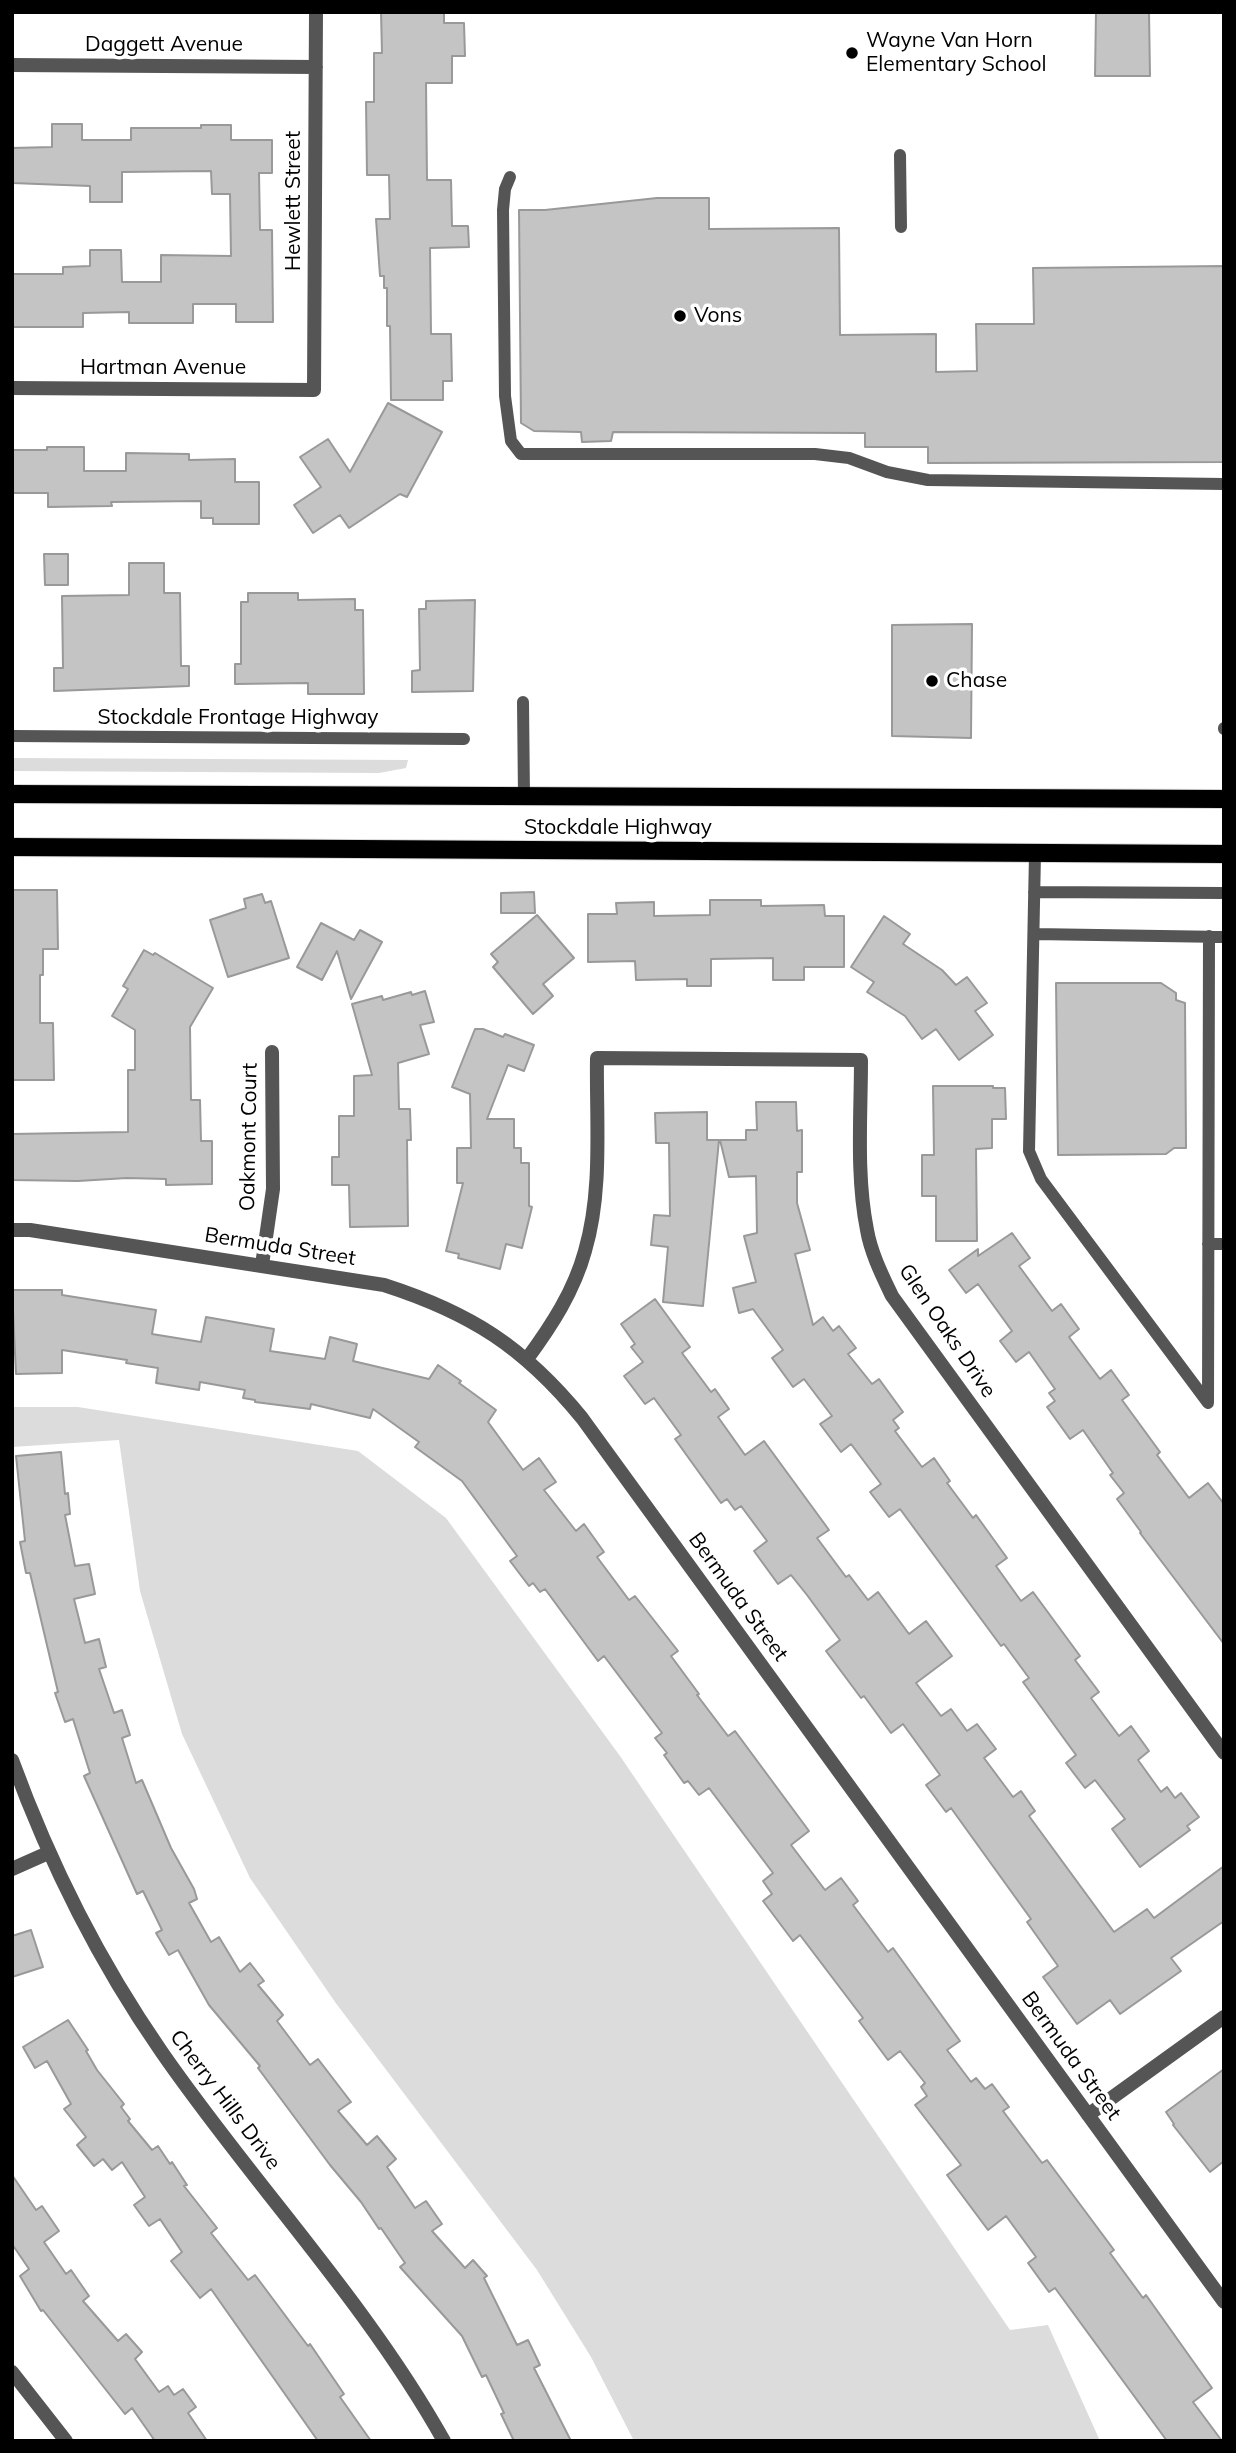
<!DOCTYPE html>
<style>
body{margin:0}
#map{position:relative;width:1236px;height:2453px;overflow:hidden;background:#fff;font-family:Mulish,sans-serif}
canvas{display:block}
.frame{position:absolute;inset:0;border:14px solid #000;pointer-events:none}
</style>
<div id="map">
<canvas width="1236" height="2453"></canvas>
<div class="frame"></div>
</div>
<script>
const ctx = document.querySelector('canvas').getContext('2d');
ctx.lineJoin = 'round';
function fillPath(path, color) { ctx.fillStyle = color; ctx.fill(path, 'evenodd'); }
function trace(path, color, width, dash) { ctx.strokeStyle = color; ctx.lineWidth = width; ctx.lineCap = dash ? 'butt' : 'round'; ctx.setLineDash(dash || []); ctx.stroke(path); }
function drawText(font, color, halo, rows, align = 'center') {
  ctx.font = font + ' Mulish,sans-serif'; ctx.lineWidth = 7; ctx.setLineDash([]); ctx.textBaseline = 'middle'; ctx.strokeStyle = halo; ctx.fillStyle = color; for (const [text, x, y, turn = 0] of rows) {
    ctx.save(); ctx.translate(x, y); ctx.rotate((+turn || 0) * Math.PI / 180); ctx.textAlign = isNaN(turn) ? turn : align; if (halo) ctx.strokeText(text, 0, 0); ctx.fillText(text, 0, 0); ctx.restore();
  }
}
const green = new Path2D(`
 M12,758L408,760L406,768L379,773L12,771Z
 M12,1407H78L358,1451L446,1518L620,1756L1010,2330L1048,2325L1100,2441H634L591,2357L537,2270L335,2002L250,1878L182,1734L140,1591L119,1440L12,1447Z`);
const building = new Path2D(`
 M381,12H444V23H464L465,56H452V83H426L427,180H451L452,226H468L469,247L430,248L431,334H451L452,381H443V400H391L390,326H387V288H384V276H380L376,219H390L389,175H367L366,102H374V53H382Z
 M1096,12H1149L1150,76H1095Z
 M52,124H82V140H131V128H201V125H231V140H272V173H259L260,230H272L273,322H236V304H193V323H129V312L83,313V327H12V274H63V267L90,266V250H121L122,282H161V255L231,256L230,194H212L211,171L122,172V202H90V186L12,183V148L52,147Z
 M657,198H709V229L839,228L840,335L936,334V372L977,371L976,324H1034L1033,268L1224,266V462L928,463V447H865V433L613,432L611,441L582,442L581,432L534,431L521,423L519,210H545Z
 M388,403L442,432L407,497L400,494L349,528L340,515L313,533L294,505L321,487L300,457L328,439L350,472Z
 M47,447H84V471H126V453L189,454V460L235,459V482H259V524H213V518H201V501L111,502L112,506L48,507V493H12V450H47Z
 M44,554H68V585H45Z
 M129,563H164V593H180L181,666H189V686L54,691V668H63L62,596L129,595Z
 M248,593H298V600L355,599V610H363L364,694H308V683L235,684V664H241V602H248Z
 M475,600L473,691L412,692V671L420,670L419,609H426V601Z
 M972,624L971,738L892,736V625Z
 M12,890H57L58,949H43V975H40V1023H53L54,1080H13Z
 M534,892L535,913H501V893Z
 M262,894L265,903L271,901L289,958L228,977L210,920L246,908L244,899Z
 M710,900H761V906L824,905L825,916H844V967H804V980H773V958L711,959V986H687V979L636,980L635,961L588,962V914H617L616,903L654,902V916L710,915Z
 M537,915L574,958L543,984L553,996L533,1014L493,967L498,962L491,954Z
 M884,916L910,934L903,944L942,970L956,985L967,977L987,1003L975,1011L993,1035L959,1060L936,1029L922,1039L905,1016L867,992L874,982L851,967Z
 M321,923L354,940L360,930L382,942L351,999L337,951L322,980L297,967Z
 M144,950L153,955L155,953L213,988L190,1027L191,1100H200L201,1141H212V1184L166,1185V1179L127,1178L78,1181L12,1180V1134L128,1132V1070H135V1030L112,1016L128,989L123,986Z
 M1056,983H1161L1176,993V1000L1185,1003L1186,1148H1174L1166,1154L1058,1155Z
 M425,991L434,1022L420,1025L429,1054L398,1063L399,1109H410L411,1140H407L408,1226L350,1227L349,1185H332V1157H339V1116H354V1076L372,1075L352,1004L382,996L383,1000L411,992L412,995Z
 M475,1029H483L503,1037L505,1034L534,1045L524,1071L508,1065L487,1119H514V1148H521V1163H529V1206L532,1207L522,1248L506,1244L500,1269L458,1258L459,1254L446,1251L463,1183H457V1148H471L470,1094L452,1087Z
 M933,1086H993V1088H1005L1006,1119H992V1148L976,1149L977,1241H936V1196H922V1155H934Z
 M756,1102H796L797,1131L802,1130V1172H797V1203L810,1250L795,1254L813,1325L823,1317L833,1331L839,1326L856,1348L848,1354L872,1384L879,1379L903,1412L893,1420L899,1428L895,1431L922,1467L934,1458L950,1481L947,1483L973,1518L976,1515L1007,1558L996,1566L1021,1601L1033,1592L1080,1656L1075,1660L1099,1692L1091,1698L1119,1736L1131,1726L1149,1751L1138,1760L1161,1792L1167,1787L1175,1798L1181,1793L1199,1817L1187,1826L1190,1830L1140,1867L1112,1829L1125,1819L1095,1780L1085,1788L1066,1763L1076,1755L1023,1682L1029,1678L1004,1644L1001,1646L900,1509L889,1517L870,1492L881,1484L851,1444L841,1452L820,1424L832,1416L804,1379L793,1387L772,1358L783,1350L753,1309L739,1313L733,1288L756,1282L744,1236L757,1233L756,1176L729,1177L720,1140H746V1130H757Z
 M707,1112V1140H719L703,1306L663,1302L668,1247L651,1245L654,1215L670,1216L669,1143H656L655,1113Z
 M1012,1233L1030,1258L1019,1266L1052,1311L1061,1304L1079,1329L1069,1337L1100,1379L1111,1370L1129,1395L1122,1400L1160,1452L1157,1455L1189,1498L1208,1483L1224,1504V1644L1140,1533L1141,1532L1117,1499L1124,1493L1110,1475L1113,1473L1083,1430L1070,1439L1047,1407L1055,1401L1049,1393L1055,1389L1029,1352L1016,1362L1000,1341L1012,1331L978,1284L966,1293L949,1270L978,1249V1256Z
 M12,1290H62V1295L156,1310L152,1334L201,1342L206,1317L274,1329L270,1351L325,1359L330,1337L357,1344L353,1361L429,1379L438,1365L461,1381L459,1383L496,1410L488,1422L523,1470L539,1458L556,1482L544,1490L576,1531L584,1524L604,1552L597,1557L629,1600L635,1596L678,1651L671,1656L699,1694L697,1695L728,1736L735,1731L809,1831L791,1845L825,1890L841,1878L858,1901L853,1905L888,1952L893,1948L960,2041L947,2050L971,2082L976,2078L985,2089L992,2084L1009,2107L1003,2111L1042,2163L1047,2160L1114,2250L1110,2253L1143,2298L1146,2295L1212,2388L1193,2402L1222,2441H1167L1055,2288L1049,2292L1028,2263L1036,2257L1006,2216L988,2230L947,2175L961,2165L915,2105L927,2096L921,2087L925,2083L900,2051L888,2060L859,2021L863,2018L800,1935L793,1941L763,1901L772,1894L763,1881L773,1873L709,1788L699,1795L688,1781L684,1783L664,1755L667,1753L655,1738L662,1733L604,1656L598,1661L545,1589L540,1592L533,1583L529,1586L510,1561L517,1556L462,1481L415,1447L419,1442L373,1409L370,1418L311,1404L310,1409L255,1402V1400L243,1398L245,1390L200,1382L199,1390L156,1383L158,1368L126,1363L127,1360L62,1350V1373L16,1374Z
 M655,1299L690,1347L682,1353L711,1392L715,1389L729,1409L718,1417L745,1455L764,1441L829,1530L817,1538L846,1577L849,1575L868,1600L878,1592L909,1634L926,1621L952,1656L916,1683L941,1716L951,1709L967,1731L977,1724L996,1749L984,1758L1013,1797L1021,1791L1035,1811L1029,1816L1114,1932L1147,1909L1154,1918L1224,1866V1921L1171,1958L1181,1971L1120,2014L1110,2000L1077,2024L1043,1977L1058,1966L1027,1922L1031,1919L951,1808L946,1812L926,1785L940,1775L903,1724L891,1733L864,1696L861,1698L826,1651L840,1640L807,1595L791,1575L778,1584L754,1551L767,1541L741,1506L735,1510L727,1499L721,1503L675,1439L681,1435L654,1398L645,1404L624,1376L643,1362L631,1347L635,1344L621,1324Z
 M61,1452L65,1494L68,1493L70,1514L65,1515L75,1566L89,1564L95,1594L74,1599L85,1643L99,1639L106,1667L99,1669L114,1713L122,1710L130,1735L122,1738L136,1783L142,1780L171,1848L194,1889L197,1899L189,1903L211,1942L219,1937L240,1972L250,1963L264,1981L258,1985L283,2015L277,2021L310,2065L318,2059L351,2102L338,2111L367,2145L377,2136L396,2159L387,2167L415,2208L426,2201L442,2224L432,2231L465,2268L473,2260L487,2276L484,2278L517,2345L528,2340L540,2365L534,2368L571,2441H514L501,2414L504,2413L486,2375L482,2377L462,2336L400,2267L405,2263L381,2228L379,2229L361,2202L330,2165L258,2068L260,2066L209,2005L178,1950L169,1955L156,1933L162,1930L143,1891L137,1894L84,1776L90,1773L73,1719L65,1722L55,1693L58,1692L30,1573H26L20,1542L25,1541L16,1456Z
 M31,1930L43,1967L12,1977V1936Z
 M68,2020L88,2050L86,2051L97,2070L124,2104L121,2107L130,2119L128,2121L152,2150L158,2146L170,2164L172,2162L187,2185L184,2186L217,2228L211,2233L248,2280L255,2275L308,2346L310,2344L344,2394L340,2397L371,2441H318L211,2289L200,2298L171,2261L182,2252L160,2219L149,2226L134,2205L145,2197L122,2162L112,2170L103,2159L94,2166L77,2145L86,2137L64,2109L71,2104L47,2061L35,2068L23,2047Z
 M1224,2069V2161L1210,2172L1173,2125L1174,2124L1166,2112Z
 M12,2175L36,2210L42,2206L59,2231L44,2242L66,2274L71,2270L89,2296L83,2301L118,2341L126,2334L142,2352L135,2359L159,2392L168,2386L174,2395L183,2389L196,2407L188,2413L207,2441H155L132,2408L125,2414L43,2310L41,2311L20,2276L29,2269L12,2244Z`);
const lane = new Path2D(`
 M900,155L901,227
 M510,177L505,189L503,210L505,396L511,441L521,454H815L849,458L887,472L928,480L1224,484
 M523,702L524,797
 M1224,728V729
 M12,736L464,739
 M1035,854L1029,1151L1041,1179L1208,1403L1209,936
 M1034,892L1224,893
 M1034,934L1224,937
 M1208,1244H1224`);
const street = new Path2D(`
 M12,65L316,67
 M12,388L314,390L316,12
 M12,1230H30L384,1285C471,1313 524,1347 582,1418L1224,2302
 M262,1265L273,1189L272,1052
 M527,1359C552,1325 574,1291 585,1251C603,1190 596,1121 597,1058L861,1060C861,1116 856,1175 867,1230C871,1253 882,1275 892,1296L1224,1753
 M12,1760C50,1864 98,1960 161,2051C252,2183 365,2300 444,2441
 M12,1869L48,1853
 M1088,2115L1224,2017
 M12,2372L66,2441`);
const primary = new Path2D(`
 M12,794L1224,799
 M12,847L1224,854`);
const markers = [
 [852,53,7,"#000"],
 [680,316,7,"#000"],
 [932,681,7,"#000"]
];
const poiNames = [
 ["Wayne Van Horn",866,41],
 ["Elementary School",866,65],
 ["Vons",694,316],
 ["Chase",946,681]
];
const streetNames = [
 ["Daggett Avenue",164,45],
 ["Hewlett Street",294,201,-90],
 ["Hartman Avenue",163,368],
 ["Stockdale Frontage Highway",238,718],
 ["Stockdale Highway",618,828],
 ["Oakmont Court",249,1137,-89],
 ["Bermuda Street",280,1247,9],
 ["Glen Oaks Drive",947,1331,56],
 ["Bermuda Street",738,1597,54],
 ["Bermuda Street",1071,2056,54],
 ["Cherry Hills Drive",225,2100,53]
];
fillPath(green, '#dcdcdc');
fillPath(building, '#c4c4c4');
trace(building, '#999', 2);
trace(primary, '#dbdbdb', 20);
trace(lane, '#555', 12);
trace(street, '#555', 14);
trace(primary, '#000', 18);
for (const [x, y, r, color] of markers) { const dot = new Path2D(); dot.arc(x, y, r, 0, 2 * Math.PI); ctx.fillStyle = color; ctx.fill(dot); trace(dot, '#fff', 2.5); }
drawText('21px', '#000', '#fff', poiNames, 'left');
drawText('21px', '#000', '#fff', streetNames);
</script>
